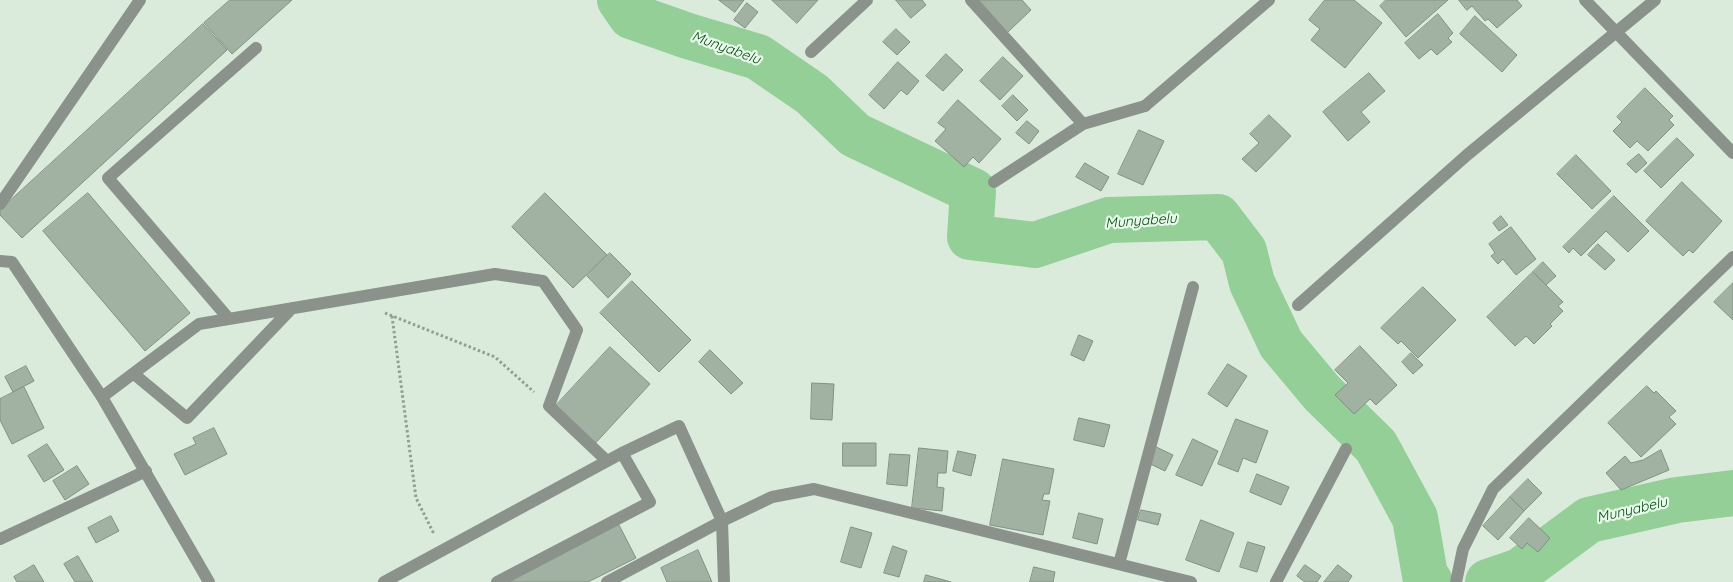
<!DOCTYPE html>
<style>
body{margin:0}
canvas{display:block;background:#daebdb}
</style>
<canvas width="1733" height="582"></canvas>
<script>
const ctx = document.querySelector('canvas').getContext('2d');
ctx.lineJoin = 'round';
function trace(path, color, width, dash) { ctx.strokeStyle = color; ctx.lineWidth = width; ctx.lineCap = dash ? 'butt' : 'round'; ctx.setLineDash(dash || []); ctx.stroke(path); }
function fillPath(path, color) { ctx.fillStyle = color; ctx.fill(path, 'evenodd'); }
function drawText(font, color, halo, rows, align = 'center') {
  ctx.font = font + ' Quicksand,sans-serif'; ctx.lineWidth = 4.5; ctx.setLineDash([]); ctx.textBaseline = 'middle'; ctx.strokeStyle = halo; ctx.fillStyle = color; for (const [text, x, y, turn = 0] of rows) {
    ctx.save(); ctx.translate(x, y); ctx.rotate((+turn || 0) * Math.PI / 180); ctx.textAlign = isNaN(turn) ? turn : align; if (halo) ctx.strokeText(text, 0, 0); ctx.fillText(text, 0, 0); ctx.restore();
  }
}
const river = new Path2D(`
 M620,0L631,16L688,36L758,57L812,94L855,135L973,191L970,237L1035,245L1109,220L1218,217L1244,251L1252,283L1281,344L1322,393L1376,446L1415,518L1426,581L1430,582
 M1488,582L1520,571L1589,520L1677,500L1733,493`);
const building = new Path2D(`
 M230,0H292L232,54L204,23Z
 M719,0H744L735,12Z
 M772,0H818L797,23Z
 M896,0H922L926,5L911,18Z
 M969,0H1022L1031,10L1008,32Z
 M1325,0H1354L1382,23L1345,68L1311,40L1320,29L1309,20Z
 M1386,0H1448L1406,37L1380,6Z
 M1459,0H1517L1522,6L1497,28L1488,19L1485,21L1472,6L1467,10Z
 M747,3L758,12L745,28L734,20Z
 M1438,14L1453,33L1448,38L1452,42L1437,55L1431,49L1419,59L1405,43Z
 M1475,16L1517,55L1502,72L1460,34Z
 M203,24L227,50L22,238L0,215V210Z
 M896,29L910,42L897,55L883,42Z
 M946,54L963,70L943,91L926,76Z
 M1003,57L1023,76L1000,100L980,81Z
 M898,62L919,81L907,95L901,90L884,109L869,95Z
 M1369,73L1385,91L1361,112L1370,122L1348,141L1323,112Z
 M1645,88L1673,116L1669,120L1674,125L1648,151L1637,141L1630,148L1613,131L1622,122L1617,117Z
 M1013,95L1028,110L1017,121L1002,106Z
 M958,100L1001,139L979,163L973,157L964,167L935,141L946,129L938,123Z
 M1269,115L1291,136L1256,172L1242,159L1259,143L1250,134Z
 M1027,121L1039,131L1029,144L1016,133Z
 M1139,130L1164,141L1143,185L1118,174Z
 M1677,138L1694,155L1661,188L1644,171Z
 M1639,154L1647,163L1636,173L1627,164Z
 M1576,155L1611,191L1592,209L1557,174Z
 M1085,163L1109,177L1101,191L1076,177Z
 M1682,182L1722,221L1693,253L1689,250L1683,256L1646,221Z
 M88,193L190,313L145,351L43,231Z
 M545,193L607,255L573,288L512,227Z
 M1614,196L1649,231L1628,252L1606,231L1581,256L1573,248L1569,253L1563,247Z
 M1501,216L1508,225L1499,231L1493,223Z
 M1511,227L1536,259L1516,275L1503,259L1498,264L1491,256L1495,253L1489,244Z
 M1598,244L1615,260L1605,270L1588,255Z
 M610,253L631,274L608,298L587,276Z
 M1543,262L1556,276L1546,285L1533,272Z
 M1533,272L1563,302L1558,306L1563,311L1550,324L1552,326L1534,344L1526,336L1515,346L1487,317Z
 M632,281L691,340L659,372L600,313Z
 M1733,283V320L1714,302Z
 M1423,287L1456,320L1418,358L1401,341L1398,344L1381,328Z
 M1079,335L1093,341L1084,361L1071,355Z
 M1360,346L1397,385L1376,405L1370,399L1354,414L1335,395L1348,383L1335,370Z
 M610,347L650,384L590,449L550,412Z
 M710,350L743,383L731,394L699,362Z
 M1411,353L1423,365L1413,374L1402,362Z
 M1228,364L1247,376L1227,407L1208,394Z
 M26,366L34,381L13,392L5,377Z
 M812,383L834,384L832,420L811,419Z
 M1647,386L1654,393L1656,391L1676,411L1669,417L1676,424L1641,457L1608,423Z
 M24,387L44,428L12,444L0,420V399Z
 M1079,418L1110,425L1104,447L1074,440Z
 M1236,419L1268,431L1256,463L1243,458L1238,472L1218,464Z
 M214,428L227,454L185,475L174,454L196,444L193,438Z
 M1193,439L1218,451L1202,486L1176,475Z
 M843,443H876V466H843Z
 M47,444L64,470L44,482L28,456Z
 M1152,445L1173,455L1165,471L1144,461Z
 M919,448L948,451L946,473H938L937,487L944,488L942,511L912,508Z
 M1661,450L1669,470L1621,490L1606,473L1625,456L1631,463L1643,460Z
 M958,451L976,455L971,476L953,471Z
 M890,454L910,455L907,486L887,484Z
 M1003,459L1054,469L1049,494H1044L1042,500L1050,501L1043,535L990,525Z
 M77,466L89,484L65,500L53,481Z
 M1257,474L1289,487L1281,505L1250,492Z
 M1528,479L1542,493L1524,511L1510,497Z
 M1510,497L1524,511L1498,540L1483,526Z
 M1141,510L1161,514L1158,525L1138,520Z
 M1079,513L1103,519L1097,544L1073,538Z
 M111,516L119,531L96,543L88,528Z
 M1529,518L1550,538L1538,552L1527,543L1522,549L1510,538Z
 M1201,520L1234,533L1219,572L1186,560Z
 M619,525L636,558L588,582H504Z
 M851,527L872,533L861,568L841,562Z
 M1248,542L1265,547L1257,572L1240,567Z
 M893,546L907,551L899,577L884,573Z
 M698,550L712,582H667L661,568Z
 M78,556L93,582H75L64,564Z
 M34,565L44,582H17L14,577Z
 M1305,565L1321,576L1317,582H1305L1297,576Z
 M1338,565L1352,576L1348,582H1324Z
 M1034,567L1055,572L1053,582H1030Z
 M926,575L951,582H924Z`);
const path = new Path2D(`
 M385,313L495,357L534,392
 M392,316L416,498L434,534`);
const service = new Path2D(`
 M971,0L1083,124L1145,106
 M994,182L1083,124
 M229,319L108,178L256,48
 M134,374L187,418L292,308
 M102,397L199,324L495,274L543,281L577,330L549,406L607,461
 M384,582L622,453L679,426L722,521
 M497,582L650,502L622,453`);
const minor = new Path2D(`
 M1585,0L1733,153
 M811,52L867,0
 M1145,106L1269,0
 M0,204L140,0
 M0,261L12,262L102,397L209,582
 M1298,305L1467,155L1655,0
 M722,521L724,582
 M0,539L146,471
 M1119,564L1193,287
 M607,582L722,521L772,497L814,489L1191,582
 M1276,582L1346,449
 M1456,582L1463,549L1493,489L1733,257`);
const waterNames = [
 ["Munyabelu",726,48,20],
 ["Munyabelu",1141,221,-4],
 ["Munyabelu",1632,510,-13]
];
trace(river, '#93cf97', 46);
fillPath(building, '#a1b2a2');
trace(building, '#819182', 1);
trace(path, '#919e92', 3, [2.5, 2.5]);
trace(service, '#8b928b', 12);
trace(minor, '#8b928b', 12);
drawText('italic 14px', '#054915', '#e7f9e8', waterNames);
</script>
